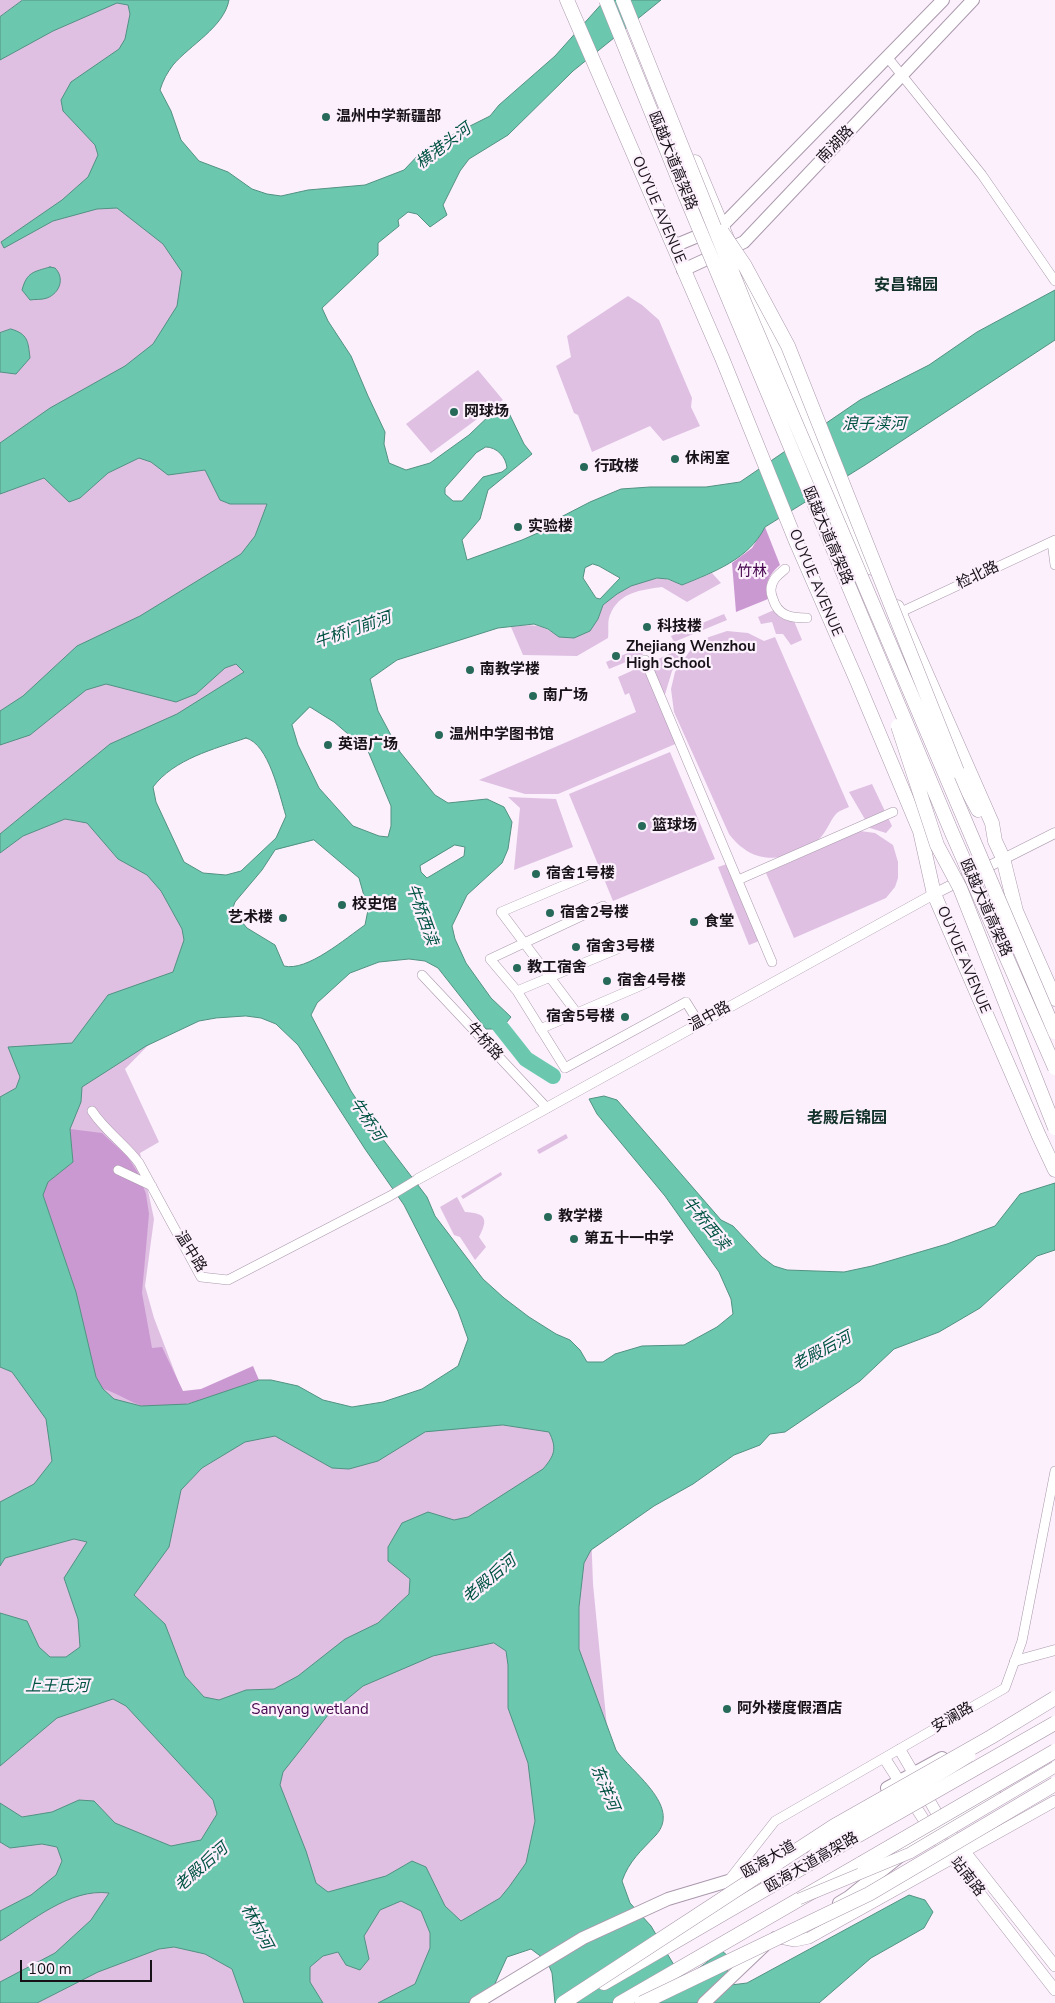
<!DOCTYPE html>
<meta charset="utf-8">
<style>
body{margin:0}
#map{position:relative;width:1055px;height:2003px;overflow:hidden;background:#fbf0fc;font-family:"Nunito Sans",sans-serif}
canvas{display:block}
.scale{position:absolute;left:20px;top:1960px;width:132px;height:22px;box-sizing:border-box;border:2px solid #171118;border-top:0;padding-left:6px;font-size:15px;line-height:18px;white-space:nowrap;color:#171118;-webkit-text-stroke:4px #fbf0fc;paint-order:stroke}
</style>
<div id="map">
<canvas width="1055" height="2003"></canvas>
<div class="scale">100 m</div>
</div>
<script>
const ctx = document.querySelector('canvas').getContext('2d');
ctx.lineJoin = 'round';
function fillPath(path, color) { ctx.fillStyle = color; ctx.fill(path, 'evenodd'); }
function trace(path, color, width, dash) { ctx.strokeStyle = color; ctx.lineWidth = width; ctx.lineCap = dash ? 'butt' : 'round'; ctx.setLineDash(dash || []); ctx.stroke(path); }
function drawText(font, color, halo, rows, align = 'center') {
  ctx.font = font + ' "Nunito Sans","Noto Sans SC",sans-serif'; ctx.lineWidth = 4.5; ctx.setLineDash([]); ctx.textBaseline = 'middle'; ctx.strokeStyle = halo; ctx.fillStyle = color; for (const [text, x, y, turn = 0] of rows) {
    ctx.save(); ctx.translate(x, y); ctx.rotate((+turn || 0) * Math.PI / 180); ctx.textAlign = isNaN(turn) ? turn : align; if (halo) ctx.strokeText(text, 0, 0); ctx.fillText(text, 0, 0); ctx.restore();
  }
}
const green = new Path2D(`
 M0,0H144L159,149L393,612L125,788L236,955L125,1069L159,1142L140,1153L154,1219L145,1286L154,1318L195,1425L586,1396L593,1584L621,1870L400,2003H0Z
 M628,296L642,305L659,320L692,398L691,407L700,426L663,441L650,426L592,452L578,415L574,413L556,366L571,357L567,336Z
 M478,370L503,400L431,453L406,424Z
 M712,573L721,583L687,602L662,587C641,590 619,592 610,615C607,621 609,631 608,638L577,656L523,655L511,627C534,624 541,624 559,637L598,619C600,614 601,608 604,604C613,592 645,578 660,578C668,579 675,582 682,585Z
 M774,610C779,618 784,621 794,621L802,640L791,645L783,634H776L772,622L761,624L758,617Z
 M724,614L727,620L674,642L671,636Z
 M727,631L748,633L764,641L775,637L849,807C845,809 838,811 836,814C829,822 827,832 818,840C799,857 765,866 743,848C738,845 733,839 729,834L674,712L671,689L675,672L694,645L709,637Z
 M685,647L672,671L663,701L680,742L558,794H525L479,780L636,712L629,693L625,695L618,677Z
 M640,648L643,655L609,669L606,662Z
 M670,752L715,859L613,901L569,794Z
 M872,784L892,826L886,833L870,828L849,792Z
 M508,797L556,799L573,847L514,870L520,808Z
 M860,831L875,833L893,845L898,862V878L895,887L886,898L794,938L766,873Z
 M727,864L759,941L749,945L718,867Z
 M566,1134L568,1138L539,1154L537,1150Z
 M501,1172L502,1175L463,1199L461,1196Z
 M457,1197L465,1212C487,1213 488,1220 479,1237L486,1247L475,1260L460,1237L454,1235L440,1207Z`);
const forest = new Path2D(`
 M765,527L780,565C769,574 763,586 768,599L736,612L732,563L752,548Z
 M70,1129L102,1133L128,1157L138,1173L146,1194L149,1214L142,1293L152,1348L162,1347L183,1391L201,1389L253,1366L259,1380C222,1392 183,1412 143,1406C133,1404 116,1392 103,1389L96,1377L76,1292L43,1195L48,1182L73,1162Z`);
const water = new Path2D(`
 M23,0H229C224,27 190,45 173,65C167,73 163,80 160,90L171,111L181,140L199,161L228,172L252,189L267,194L281,196L308,190L365,185L404,170L424,149L490,116L499,105L555,56L605,0H661L573,71L508,135L469,159L460,171L443,205L447,215L430,227L417,214L408,212L398,220L399,226L378,243V255L322,308L328,321L351,356L368,396L385,432L384,444L389,463L406,470L430,463L469,435L493,412L507,409L524,444L532,454L488,490L480,519L462,540L467,560L522,540L540,532L561,517L590,502L621,489L650,487H706L740,482L860,400L929,365L977,332L1055,290V340L865,465L765,527C749,559 714,572 682,585L668,579L657,578L631,586L617,594L603,605L598,619L590,631L574,638L559,637L548,629L534,624L498,628L397,660L370,679L378,711L400,752L435,795L448,803L487,799L504,807L512,822L508,849L502,863L467,895L452,926L455,939L466,963L491,998L511,1017L501,1029H486L438,968L425,961L409,959L379,962L350,973L317,1003L311,1015L351,1091L382,1138L427,1197L435,1216L483,1279L504,1298L529,1317L556,1334L570,1340L580,1350L587,1362H603L615,1354L642,1346L684,1345L717,1327L733,1314L731,1299L719,1272L665,1196L597,1114L589,1099L604,1096L617,1100L721,1220L733,1226L762,1257L774,1266L787,1270L844,1272L872,1266L947,1244L995,1226L1020,1194L1055,1183V1250L1037,1256L980,1308L939,1332L894,1349L860,1381L785,1432L770,1434L760,1445L734,1455L693,1484L654,1506L591,1550L584,1563L579,1607V1649L616,1750C631,1772 682,1806 656,1835C641,1851 629,1861 622,1881L630,1903L651,1926L678,1972L685,1975C701,1969 708,1960 722,1951L728,1956L727,1979L731,1985L747,1983L909,1895L925,1900L933,1912L924,1928L871,1958L819,2003H555L552,1973L547,1961L531,1949L507,1957L488,1999L484,2003H378L415,1984L430,1948V1933L421,1911L401,1901L380,1910L364,1936L369,1959L360,1970L346,1965L338,1952L323,1956L310,1967V1982L323,2003H244L232,1969L205,1954L174,1947L159,1949L98,1972L37,2003H0V1982L55,1953L91,1920L109,1893C70,1888 32,1921 0,1941V1911L31,1895L56,1875L62,1861L57,1847L42,1844L10,1848L0,1842V1803L22,1817L52,1812L79,1800L94,1801L115,1823L171,1846L201,1840L217,1814L213,1800L126,1706L113,1699L57,1718L0,1766V1613L27,1621L39,1647L50,1657H66L80,1647L78,1619L64,1578L87,1542L74,1539L5,1558L0,1566V1502L34,1484L52,1461L46,1419L12,1372L0,1367V1097L16,1088L20,1077L8,1047L72,1043L108,995L173,972L184,940L182,929L161,891L147,875L118,859L87,823L65,819L23,836L0,853V834L110,744L177,714L244,672L236,664L225,668L196,694L176,702L106,684L86,690L30,735L0,745V711L23,696L77,646L140,616L241,554L255,536L267,504H230L220,500L205,470L168,475L151,462L139,458L108,473L80,498L69,502L44,478L0,494V443L50,408L125,366L153,344L177,306L182,272L163,244L117,208L97,209L53,221L4,248L1,242L62,200L88,177L98,155L95,145L63,111L61,100L71,82L119,49L125,39L130,14L128,5L117,3L53,31L0,60V17ZM486,447C497,447 506,457 507,468L502,472L483,477L462,501H453L445,494V488L476,453ZM593,564L599,566L620,578L600,599L596,598L583,578L585,568ZM310,707L334,722L368,751L391,806V826L388,837L379,836L353,826L319,788L298,745L292,725ZM246,738C269,744 279,794 286,816L276,838L241,871L226,875L203,873L184,862L156,802L153,787C174,759 214,749 246,738ZM314,840L359,878L368,910L365,925C346,938 307,972 284,966L275,945L247,928L232,910L235,902L262,870L275,850ZM455,845L465,847L464,856L427,878L421,872L420,866ZM246,1016L261,1018L276,1024L298,1045L365,1149L404,1205L458,1311L468,1339L458,1366L422,1389L383,1402L352,1407L323,1400L298,1386L271,1380H259L188,1404L141,1406L114,1399L103,1389L96,1377L76,1292L43,1195L48,1182L73,1162L70,1129L81,1102L82,1087L146,1046L199,1021L216,1018ZM503,1425L549,1432C557,1448 555,1455 543,1469L468,1517L454,1520L428,1512L402,1523L388,1547V1561L410,1579L409,1594L378,1623L345,1639L298,1676L274,1689L246,1690L219,1700L204,1697L185,1676L165,1624L134,1595L169,1547L181,1490L202,1468L245,1442L275,1436L332,1468L349,1469L378,1461L425,1432ZM494,1643L506,1651L508,1665V1708L528,1763L535,1821L526,1863L509,1887L500,1898L461,1921L445,1906L426,1867L412,1861L386,1876L328,1892L316,1883L306,1851L280,1785L283,1772L328,1715L363,1686L433,1656Z
 M50,267L55,268C65,278 60,293 47,298C42,300 35,299 30,300L22,290C27,272 33,272 50,267Z
 M11,329C28,334 28,341 30,358L16,374L0,372V333Z`);
const river = new Path2D(`
 M488,1011L526,1059L553,1076`);
const minor = new Path2D(`
 M888,58L982,175L1055,281
 M1052,542L1055,565
 M785,569C782,572 776,576 774,580C770,586 770,592 773,599C778,616 791,618 807,618
 M901,612L1055,540
 M645,660L772,962
 M738,880L893,812
 M634,942L517,991L565,1068L686,1002L699,1023
 M422,975L547,1108
 M517,991L490,959L603,906
 M576,1012L501,912L588,875
 M540,1029L663,976
 M92,1111C105,1131 125,1144 139,1163L201,1277L228,1280L390,1196L418,1179
 M118,1170L152,1186
 M728,1881L775,1821L1005,1688L1022,1641L1055,1471`);
const tertiary = new Path2D(`
 M418,1179L934,894L1055,833
 M1015,1661L1055,1650`);
const secondary = new Path2D(`
 M900,1750L943,1824L1055,1966
 M885,1759L931,1831L1055,1990
 M775,1937L795,1941L809,1938L1055,1801`);
const primary = new Path2D(`
 M674,246L722,226L943,0
 M683,270L744,242L973,0
 M887,1788L942,1758
 M839,1903L849,1897L931,1831L994,1794
 M476,2003L583,1938L668,1899L745,1876L762,1866
 M704,2003L764,1946`);
const trunk = new Path2D(`
 M567,0L722,358L795,539L857,681L920,831L934,894L1039,1136L1055,1170
 M695,162L728,241
 M744,277L773,339L858,546L872,568
 M897,607L992,823L995,841L1003,858L1016,911L1055,999
 M957,771L978,810
 M604,1983L843,1844
 M620,2003L862,1863`);
const secondaryBridge = new Path2D(`
 M799,1870L818,1850L970,1756
 M799,1899L910,1853L1055,1767`);
const trunkBridge = new Path2D(`
 M606,0L678,178L952,833L1055,1068
 M623,0L745,304L1055,1032
 M722,232L745,266L788,346L957,771
 M898,726L937,845L960,888L1055,1128
 M843,1844L1055,1723
 M862,1863L1055,1751
 M563,2003L834,1826L991,1737L1055,1698
 M642,2003L869,1894L1055,1784`);
const markers = [
 [326,117,5,"#286a5a"],
 [454,412,5,"#286a5a"],
 [675,459,5,"#286a5a"],
 [584,467,5,"#286a5a"],
 [518,527,5,"#286a5a"],
 [647,627,5,"#286a5a"],
 [616,656,5,"#286a5a"],
 [470,670,5,"#286a5a"],
 [533,696,5,"#286a5a"],
 [439,735,5,"#286a5a"],
 [328,745,5,"#286a5a"],
 [642,826,5,"#286a5a"],
 [536,874,5,"#286a5a"],
 [342,905,5,"#286a5a"],
 [550,913,5,"#286a5a"],
 [283,918,5,"#286a5a"],
 [694,922,5,"#286a5a"],
 [576,947,5,"#286a5a"],
 [517,968,5,"#286a5a"],
 [607,981,5,"#286a5a"],
 [625,1017,5,"#286a5a"],
 [548,1217,5,"#286a5a"],
 [574,1239,5,"#286a5a"],
 [727,1709,5,"#286a5a"]
];
const poiNames = [
 ["温州中学新疆部",336,117],
 ["网球场",464,412],
 ["休闲室",685,459],
 ["行政楼",594,467],
 ["实验楼",528,527],
 ["科技楼",657,627],
 ["Zhejiang Wenzhou",626,647],
 ["High School",626,664],
 ["南教学楼",480,670],
 ["南广场",543,696],
 ["温州中学图书馆",449,735],
 ["英语广场",338,745],
 ["篮球场",652,826],
 ["宿舍1号楼",546,874],
 ["校史馆",352,905],
 ["宿舍2号楼",560,913],
 ["艺术楼",273,918,"right"],
 ["食堂",704,922],
 ["宿舍3号楼",586,947],
 ["教工宿舍",527,968],
 ["宿舍4号楼",617,981],
 ["宿舍5号楼",615,1017,"right"],
 ["教学楼",558,1217],
 ["第五十一中学",584,1239],
 ["阿外楼度假酒店",737,1709]
];
const streetNames = [
 ["南湖路",836,145,-46],
 ["瓯越大道高架路",672,161,68],
 ["OUYUE AVENUE",658,210,67],
 ["瓯越大道高架路",827,536,67],
 ["检北路",978,576,-25],
 ["OUYUE AVENUE",815,583,67],
 ["瓯越大道高架路",985,908,66],
 ["OUYUE AVENUE",963,960,67],
 ["温中路",710,1017,-29],
 ["牛桥路",484,1042,47],
 ["温中路",190,1252,58],
 ["安澜路",953,1718,-30],
 ["瓯海大道",769,1860,-30],
 ["瓯海大道高架路",812,1863,-30],
 ["站南路",967,1877,52]
];
const parkNames = [
 ["竹林",752,572],
 ["Sanyang wetland",310,1710]
];
const waterNames = [
 ["横港头河",444,147,-37],
 ["浪子渎河",874,425],
 ["牛桥门前河",353,631,-19],
 ["牛桥西渎",421,915,70],
 ["牛桥河",366,1120,56],
 ["牛桥西渎",705,1224,50],
 ["老殿后河",822,1352,-28],
 ["老殿后河",490,1580,-40],
 ["上王氏河",57,1687],
 ["东洋河",604,1788,67],
 ["老殿后河",202,1868,-41],
 ["林村河",256,1927,62]
];
const neighbourhoodNames = [
 ["安昌锦园",906,286],
 ["老殿后锦园",847,1119]
];
fillPath(green, '#dfc0e3');
fillPath(forest, '#cb99d1');
fillPath(water, '#6bc8af');
trace(water, '#529182', 1);
trace(river, '#6bc8af', 16);
trace(minor, '#ab99ad', 10);
trace(tertiary, '#ab99ad', 11);
trace(secondary, '#ab99ad', 12);
trace(primary, '#ab99ad', 14);
trace(trunk, '#ab99ad', 15);
trace(minor, '#fff', 9);
trace(tertiary, '#fff', 10);
trace(secondary, '#fff', 11);
trace(primary, '#fff', 12);
trace(trunk, '#fff', 14);
trace(secondaryBridge, '#ab99ad', 12, []);
trace(trunkBridge, '#ab99ad', 15, []);
trace(secondaryBridge, '#fff', 11);
trace(trunkBridge, '#fff', 14);
for (const [x, y, r, color] of markers) { const dot = new Path2D(); dot.arc(x, y, r, 0, 2 * Math.PI); ctx.fillStyle = color; ctx.fill(dot); trace(dot, '#fbf0fc', 2); }
drawText('bold 15px', '#171118', '#fbf0fc', poiNames, 'left');
drawText('15px', '#171118', '#fbf0fc', streetNames);
drawText('15px', '#44044c', '#fbf0fc', parkNames);
drawText('italic 16px', '#005343', '#fbf0fc', waterNames);
drawText('bold 16px', '#13322a', '#fbf0fc', neighbourhoodNames);
</script>
